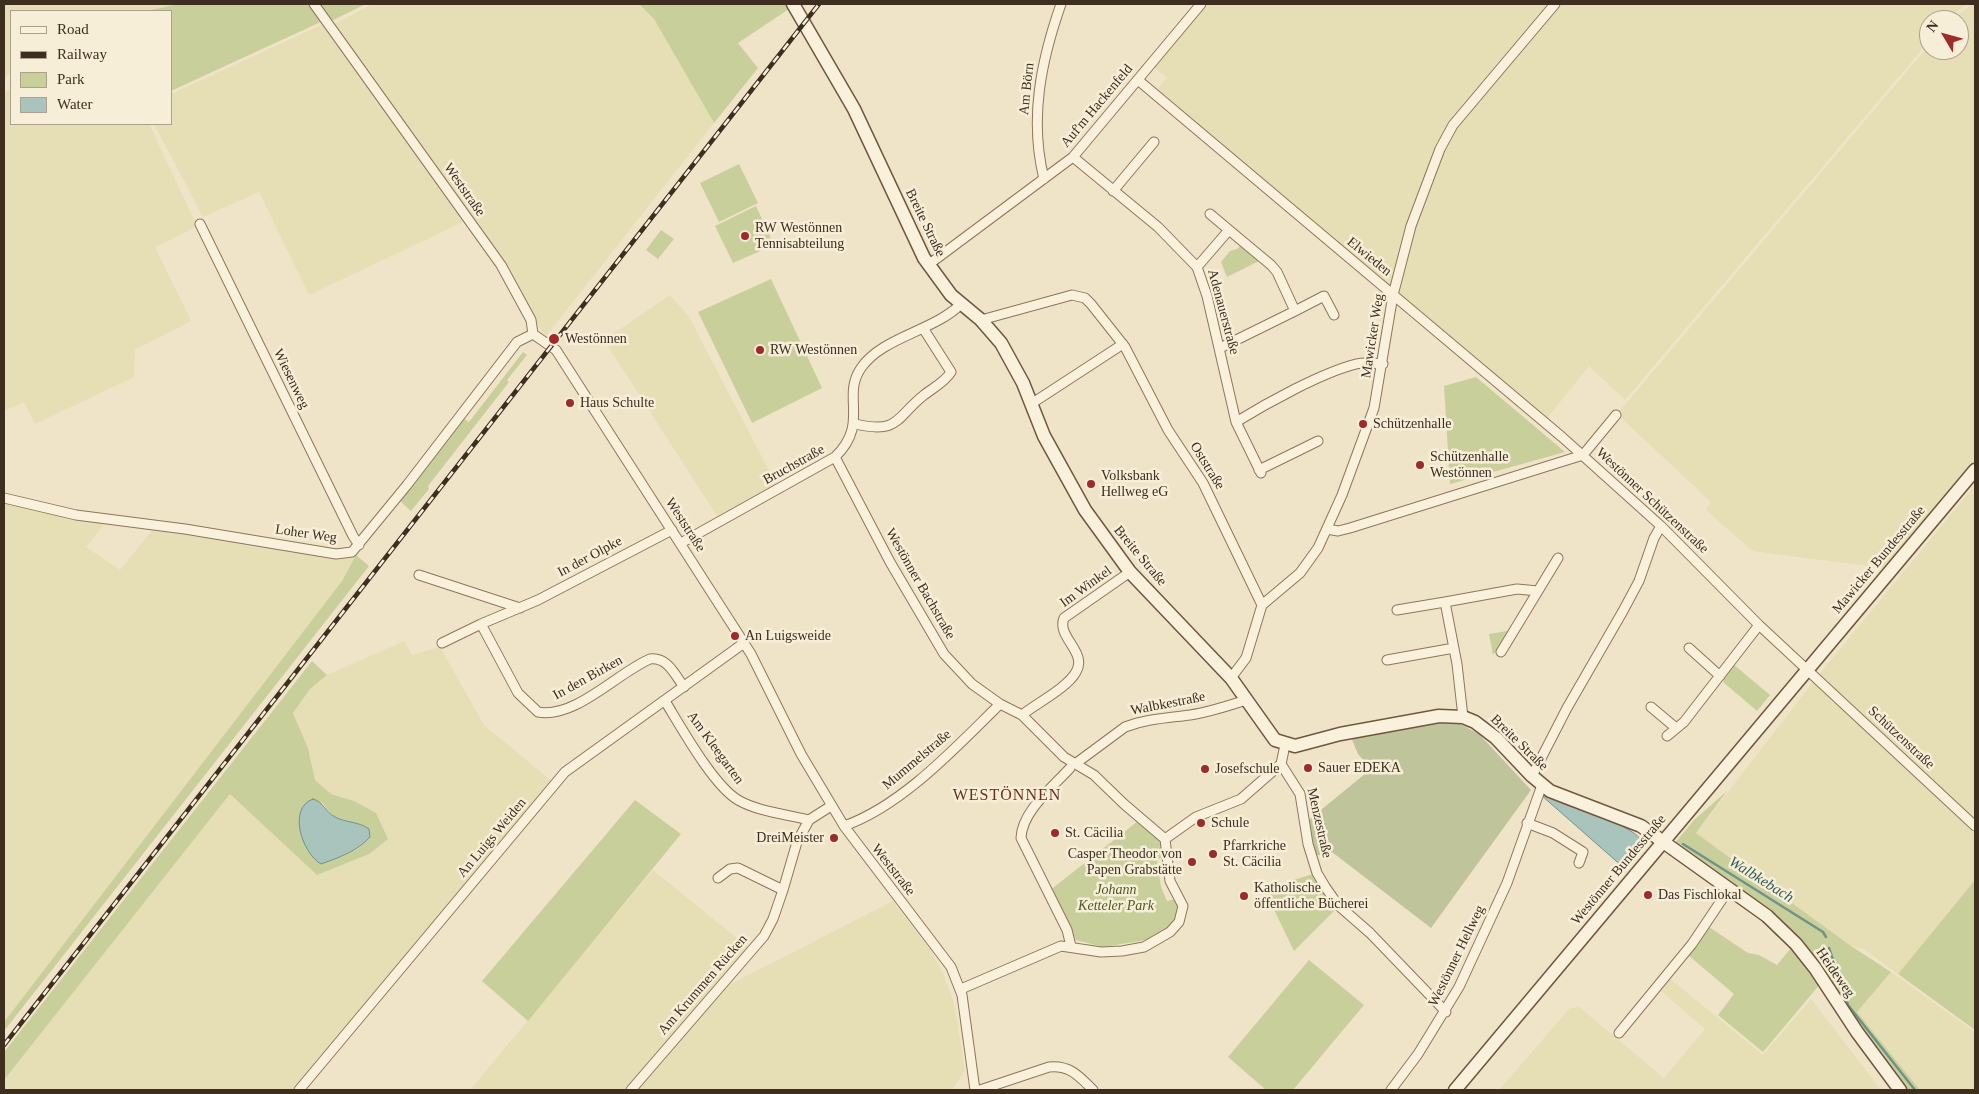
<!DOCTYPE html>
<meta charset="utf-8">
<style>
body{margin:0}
#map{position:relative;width:1979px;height:1094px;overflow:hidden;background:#f0e4c8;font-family:Georgia,serif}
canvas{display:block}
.frame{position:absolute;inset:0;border:5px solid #3d2e20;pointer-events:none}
.legend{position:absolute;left:10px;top:10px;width:162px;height:115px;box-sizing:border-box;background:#f7eed8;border:1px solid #ada18e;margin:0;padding:6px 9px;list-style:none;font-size:15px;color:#3d2e20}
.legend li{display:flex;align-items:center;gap:10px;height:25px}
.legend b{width:25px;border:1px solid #ada18e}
.north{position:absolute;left:1919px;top:10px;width:50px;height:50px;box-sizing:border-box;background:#f7eed8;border:1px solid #ada18e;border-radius:50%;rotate:307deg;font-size:14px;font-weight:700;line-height:20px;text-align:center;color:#3d2e20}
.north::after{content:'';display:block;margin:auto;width:18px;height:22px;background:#9e2a2b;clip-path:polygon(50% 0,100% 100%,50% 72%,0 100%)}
</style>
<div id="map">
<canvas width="1979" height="1094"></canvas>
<div class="frame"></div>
<ul class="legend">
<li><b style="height:6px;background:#faf1dc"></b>Road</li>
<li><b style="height:6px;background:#3d2e20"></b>Railway</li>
<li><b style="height:14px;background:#c9cf9b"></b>Park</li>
<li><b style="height:14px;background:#a9c4bc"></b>Water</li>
</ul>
<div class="north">N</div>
</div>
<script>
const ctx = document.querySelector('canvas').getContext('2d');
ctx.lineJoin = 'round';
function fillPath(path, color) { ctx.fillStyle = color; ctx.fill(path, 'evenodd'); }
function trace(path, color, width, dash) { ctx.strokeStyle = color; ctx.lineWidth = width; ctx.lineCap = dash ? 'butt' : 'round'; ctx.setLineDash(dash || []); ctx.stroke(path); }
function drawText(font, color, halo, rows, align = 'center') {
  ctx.font = font + ' Georgia,serif'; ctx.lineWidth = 5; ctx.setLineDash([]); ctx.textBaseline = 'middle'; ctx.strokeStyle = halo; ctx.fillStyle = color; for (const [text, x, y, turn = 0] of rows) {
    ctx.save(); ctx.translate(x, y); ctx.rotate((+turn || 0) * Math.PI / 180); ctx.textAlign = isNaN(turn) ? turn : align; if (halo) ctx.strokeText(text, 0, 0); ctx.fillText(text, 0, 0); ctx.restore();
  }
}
const farmland = new Path2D(`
 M4,4H178L147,11H11V72L4,78Z
 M372,4H639L654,19L714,123L546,336L542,332L503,263L331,26Z
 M1202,4H1551L1451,124L1429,165L1408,223L1390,289L1154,93L1167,78L1151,65Z
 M1558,4H1967L1946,20H1929V41L1625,400L1589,366L1545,421L1398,296L1413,228L1433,168L1454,127Z
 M1972,4H1975V462L1884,568L1752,551L1706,510L1711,502L1617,414L1929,45V50H1959V20H1951Z
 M321,25L328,26L447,193L463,222L309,295L259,192L203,217L154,124H171V94Z
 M11,88V124H149L197,226L155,247L191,321L135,349L134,377L35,424L24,402L4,411V93Z
 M670,295L689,317L776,484L717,516L604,340Z
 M1975,485V824L1817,677Z
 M4,500L107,521L86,547L120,570L155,527L353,552L356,555L342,581L4,1022Z
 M404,641L412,655L440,647L484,725L554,783L297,1090H4V1080L230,794L317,874L354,801L331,794L315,780L308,748L293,713L310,689L327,675Z
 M1814,681L1918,774L1915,777L1975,834V880L1898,974L1864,949L1851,946L1696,833Z
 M653,870L749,948L628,1090H470Z
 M893,901L931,951L943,973L954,1003L965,1070L952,1090H636L727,986Z
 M1891,972L1975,1032V1090H1920L1857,1012Z
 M1669,978L1763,1055L1811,999L1881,1090H1499L1570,1008L1579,1007L1664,1078L1705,1029L1659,989Z`);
const green = new Path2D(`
 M178,4H310L323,21L171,91V11H147Z
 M316,4H366L329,22Z
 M639,4H790L792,7L738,43L758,68L714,123L654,19Z
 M739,164L758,203L719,222L700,183Z
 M756,206L774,245L733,263L715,226Z
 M661,230L674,239L658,259L646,250Z
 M1240,246L1259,261L1227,277L1221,262L1230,251L1237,249Z
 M771,279L822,388L752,423L698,312Z
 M523,352L527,355L507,380L509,382L428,486L429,489L411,511L400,501L463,418L469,422Z
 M1476,377L1565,452L1450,484L1444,386Z
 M356,555L369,566L4,1031V1022L342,581Z
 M1507,631L1508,634L1493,655L1489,634Z
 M312,661L327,675L310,689L293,713L308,748L315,780L331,794L354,801L376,813L388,839L369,854L317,875L230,794L4,1080V1052ZM321,801C324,805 327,810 331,814C341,824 356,820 369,829L370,837L359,848L342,857Z
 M1733,664L1770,695L1757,711L1723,682Z
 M1727,791L1696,833L1851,946L1891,972L1857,1012L1920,1090H1905L1818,965L1675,843L1694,820Z
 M635,800L681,834L528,1021L482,981Z
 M1138,821L1162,840L1164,856L1157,860L1161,887L1167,901L1176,899L1179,915L1166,931L1153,939L1103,947L1076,940L1049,891Z
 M1313,874L1335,910L1294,951L1264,889Z
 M1975,880V1030L1898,974Z
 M1709,927L1748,953L1759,955L1777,965L1791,948L1821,983L1763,1052L1718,1015L1734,994L1688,955Z
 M1309,960L1364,1005L1293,1090H1266L1228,1057Z`);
const cemetery = new Path2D(`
 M1435,720L1458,723L1479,734L1531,790L1431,928L1332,852L1327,855H1315L1305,823L1371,769L1358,754L1351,737Z`);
const water = new Path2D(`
 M1543,794C1564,809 1639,822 1644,846L1638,855L1623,867L1541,795Z
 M313,799C324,802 325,812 335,817C346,823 358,821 369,829L370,837C356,852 340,857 321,864C302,853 287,808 313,799Z`);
const stream = new Path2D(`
 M1683,844L1823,932L1826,937
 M1829,948L1848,1005L1915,1090`);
const street = new Path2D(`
 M314,4L501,265L531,320L533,334
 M1138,80L1562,437L1661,526L1759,625L1975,826
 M1073,157L1158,227L1197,267L1207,296L1236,422L1261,473
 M1044,179C1029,119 1041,61 1061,4
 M1113,191L1154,142
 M1210,214L1229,230
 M200,224L353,536L359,545
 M928,265L1073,157L1201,4
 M1197,267L1229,230L1271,265L1277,272L1295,311L1324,296L1334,315
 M981,320L1072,295L1085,298L1091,304L1125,347L1168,430L1203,483L1262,605
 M533,334L556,350L751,654L801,754L844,826L951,967L962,995L975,1090
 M1220,348L1295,311
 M1031,404L1123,344
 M1236,422C1267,403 1321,373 1356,364C1364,362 1374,363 1383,364
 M855,424C900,434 895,418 924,395C933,388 945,382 951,372L923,328
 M1583,455L1616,415
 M835,457L890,562L944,654L972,684L1000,704L1022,715L1064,757L1094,775L1124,804L1165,839L1170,881L1183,906L1179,922L1170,932L1144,947L1122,951L1101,952L1061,946L961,989
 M1259,470L1318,441
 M4,498L76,515L185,529L336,554L352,552L407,485L517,342L533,334
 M1327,529L1338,531L1350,528L1583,455
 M681,543L835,457C870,423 841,397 861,368C882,337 934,331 961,304
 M419,575L520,608
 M1397,610L1445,602
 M481,624L518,693L538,712C575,719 617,673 650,659C668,657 675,675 684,687
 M442,643L481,624L538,600L672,530
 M1689,648L1720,676
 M1501,652L1558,558
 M1387,660L1454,648
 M1231,678L1246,658L1262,605L1300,573L1318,548L1342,495L1374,408L1393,295L1411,226L1440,149L1453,125L1555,4
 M665,701C681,727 713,785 738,800C759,812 786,814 809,820L831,806
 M1651,707L1676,728
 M1022,715C1037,703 1067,688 1076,672C1088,652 1056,637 1064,618L1130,572
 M1463,717L1457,664L1445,602L1517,589L1538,591
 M1667,736L1684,722L1759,625
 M1075,764L1125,727C1146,719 1167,718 1190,715C1209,712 1228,706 1246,700
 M1281,764L1300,794L1308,844L1317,873L1326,888L1338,905L1370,933L1446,1012
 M1281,764L1285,745
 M1070,768C1053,787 1022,811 1021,838L1067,930L1071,946
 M1532,776L1567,708L1623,611L1639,581L1654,538L1661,526
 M1527,823L1553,833L1583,852L1579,863
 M844,826C902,806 956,747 1000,704
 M1165,839L1196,817L1241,799L1281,764
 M718,878L730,869L738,868L783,890L797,842L809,820
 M1619,1033L1692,944L1729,889
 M299,1090L565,772L744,643
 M631,1090L764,936L773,919L783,890
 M980,1090L1049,1067C1070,1065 1079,1076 1093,1090
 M1391,1090L1418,1054L1459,987L1507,883L1542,785`);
const secondary = new Path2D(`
 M793,4L854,109L924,258L951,295L981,320L1001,343L1023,383L1044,436L1085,510L1130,572L1231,678L1275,740L1295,746L1340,734L1439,716L1463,717L1475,722L1496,738L1532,776L1550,791L1641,826L1767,916L1796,944L1815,968L1857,1032L1900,1090
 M1455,1090L1975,470`);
const rail = new Path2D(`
 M4,1045L819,4`);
const markers = [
 [745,236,5,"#9e2a2b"],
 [554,339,6,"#9e2a2b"],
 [760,350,5,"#9e2a2b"],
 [570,403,5,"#9e2a2b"],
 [1363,424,5,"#9e2a2b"],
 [1420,465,5,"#9e2a2b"],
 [1091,484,5,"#9e2a2b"],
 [735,636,5,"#9e2a2b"],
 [1308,768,5,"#9e2a2b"],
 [1205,769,5,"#9e2a2b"],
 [1201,823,5,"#9e2a2b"],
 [1055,833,5,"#9e2a2b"],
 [834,838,5,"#9e2a2b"],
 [1213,854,5,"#9e2a2b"],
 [1192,862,5,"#9e2a2b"],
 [1648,895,5,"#9e2a2b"],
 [1244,896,5,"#9e2a2b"]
];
const streetNames = [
 ["Am Börn",1027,89,-84],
 ["Auf'm Hackenfeld",1097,106,-50],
 ["Weststraße",464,190,55],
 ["Breite Straße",925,223,64],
 ["Elwieden",1369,257,39],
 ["Adenauerstraße",1223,312,75],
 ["Mawicker Weg",1373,336,-81],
 ["Wiesenweg",291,379,64],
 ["Bruchstraße",794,465,-29],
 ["Oststraße",1207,466,58],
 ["Westönner Schützenstraße",1652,501,43],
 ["Weststraße",685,525,57],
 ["Loher Weg",306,534,8],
 ["Breite Straße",1140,556,50],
 ["In der Olpke",590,557,-28],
 ["Mawicker Bundesstraße",1879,560,-50],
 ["Westönner Bachstraße",920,584,60],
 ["Im Winkel",1086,587,-36],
 ["In den Birken",588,678,-29],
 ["Walbkestraße",1168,704,-11],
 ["Schützenstraße",1901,738,43],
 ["Breite Straße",1519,743,44],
 ["Am Kleegarten",715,748,54],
 ["Mummelstraße",917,760,-40],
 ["Menzestraße",1319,823,77],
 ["An Luigs Weiden",492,838,-50],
 ["Weststraße",893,870,52],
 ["Westönner Bundesstraße",1619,870,-50],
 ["Westönner Hellweg",1457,956,-64],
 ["Heideweg",1835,973,55],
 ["Am Krummen Rücken",703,985,-49]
];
const poiNames = [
 ["RW Westönnen",755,228],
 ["Tennisabteilung",755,244],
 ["Westönnen",565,339],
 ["RW Westönnen",770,350],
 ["Haus Schulte",580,403],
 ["Schützenhalle",1373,424],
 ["Schützenhalle",1430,457],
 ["Westönnen",1430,473],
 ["Volksbank",1101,476],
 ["Hellweg eG",1101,492],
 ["An Luigsweide",745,636],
 ["Sauer EDEKA",1318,768],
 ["Josefschule",1215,769],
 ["Schule",1211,823],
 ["St. Cäcilia",1065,833],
 ["DreiMeister",824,838,"right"],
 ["Pfarrkriche",1223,846],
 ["St. Cäcilia",1223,862],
 ["Casper Theodor von",1182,854,"right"],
 ["Papen Grabstätte",1182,870,"right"],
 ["Katholische",1254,888],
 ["öffentliche Bücherei",1254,904],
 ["Das Fischlokal",1658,895]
];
const parkNames = [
 ["Johann",1116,890],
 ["Ketteler Park",1116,906]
];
const waterNames = [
 ["Walbkebach",1761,880,32]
];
const quarterNames = [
 ["WESTÖNNEN",1007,796]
];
fillPath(farmland, '#e6deb5');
fillPath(green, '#c9cf9b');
fillPath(cemetery, '#bfc49a');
fillPath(water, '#a9c4bc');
trace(water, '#6f938a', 1);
trace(stream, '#6f938a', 2.5);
trace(street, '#8d765c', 11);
trace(secondary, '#6f573f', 15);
trace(street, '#faf1dc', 9);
trace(secondary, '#faf1dc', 12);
trace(rail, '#3d2e20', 4.5);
trace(rail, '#f7eed8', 2.5, [8]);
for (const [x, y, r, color] of markers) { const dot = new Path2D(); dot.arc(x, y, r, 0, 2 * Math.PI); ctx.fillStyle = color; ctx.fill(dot); trace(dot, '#f7eed8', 2); }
drawText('14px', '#3d2e20', '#f7eed8', streetNames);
drawText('14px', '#3d2e20', '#f7eed8', poiNames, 'left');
drawText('italic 14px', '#4d5a26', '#f7eed8', parkNames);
drawText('italic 15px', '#2f5d5a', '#f7eed8', waterNames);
ctx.letterSpacing = '1px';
drawText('16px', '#6b2e1e', '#f7eed8', quarterNames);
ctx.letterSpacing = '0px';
</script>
